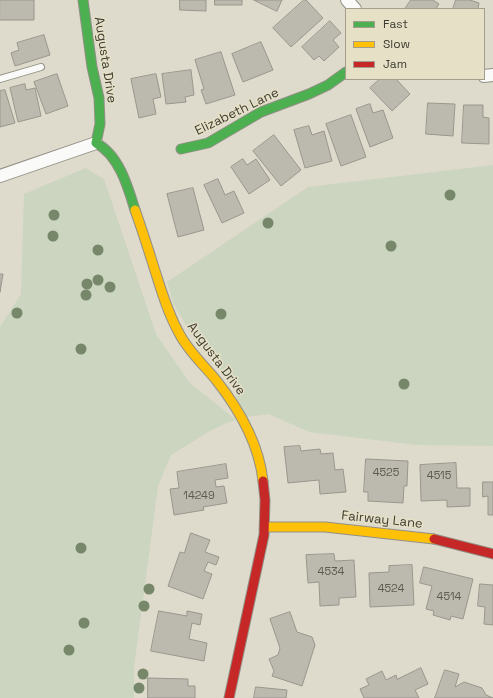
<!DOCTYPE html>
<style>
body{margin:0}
#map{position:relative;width:493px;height:698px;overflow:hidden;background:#dedbcd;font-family:"Space Grotesk",sans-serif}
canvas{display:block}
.legend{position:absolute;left:345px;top:8px;width:140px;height:72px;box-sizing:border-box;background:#e5e0c6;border:1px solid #a29e8b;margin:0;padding:5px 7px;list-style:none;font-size:12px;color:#3e3c32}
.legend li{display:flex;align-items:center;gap:8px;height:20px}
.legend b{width:20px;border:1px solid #a29e8b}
</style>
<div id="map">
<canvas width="493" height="698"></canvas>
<ul class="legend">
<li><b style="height:5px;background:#4caf50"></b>Fast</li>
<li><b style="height:5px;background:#ffc107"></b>Slow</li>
<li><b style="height:5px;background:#c62828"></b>Jam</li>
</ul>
</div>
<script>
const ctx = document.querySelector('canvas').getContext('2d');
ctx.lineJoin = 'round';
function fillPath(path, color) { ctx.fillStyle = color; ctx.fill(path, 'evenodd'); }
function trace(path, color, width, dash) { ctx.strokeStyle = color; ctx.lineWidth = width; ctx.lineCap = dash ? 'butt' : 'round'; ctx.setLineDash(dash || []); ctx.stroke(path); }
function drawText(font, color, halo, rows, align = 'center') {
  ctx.font = font + ' "Space Grotesk",sans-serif'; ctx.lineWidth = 3; ctx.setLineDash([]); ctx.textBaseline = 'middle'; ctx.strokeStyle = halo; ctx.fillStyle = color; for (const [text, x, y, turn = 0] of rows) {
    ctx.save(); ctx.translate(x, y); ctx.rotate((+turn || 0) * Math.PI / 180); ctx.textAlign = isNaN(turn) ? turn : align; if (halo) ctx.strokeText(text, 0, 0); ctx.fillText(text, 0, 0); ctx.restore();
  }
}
const green = new Path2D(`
 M493,165V446L417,445L351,437L309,432L269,414L246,417L238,401L234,386L193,337L174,305L167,282L308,187Z
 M86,168L104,179L156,334L189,382L236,420L224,424L210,431L171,455L158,486L134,668V698H0V327L21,294L24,194Z`);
const building = new Path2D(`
 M0,0H34V20H0Z
 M180,0H206V11L180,10Z
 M215,0H242V5H215Z
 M254,0H282L277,11Z
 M304,0H306L323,18L291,47L273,28Z
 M411,0H433L439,4L436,9H405Z
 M456,0H470L479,3L478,9H453Z
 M330,21L341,33L333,40L339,47L324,61L319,56L314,60L302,47Z
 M44,35L50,55L15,66L11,53L19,50L17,43Z
 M261,42L273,70L243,82L232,54Z
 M221,52L235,95L206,104L201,90L204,89L195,60Z
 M191,70L194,95L185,97L186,102L166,104L162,74Z
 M57,74L68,106L46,114L34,82Z
 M156,74L161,97L153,99L156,114L139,118L131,79Z
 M380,79H396L410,94L392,111L370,88Z
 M25,84L26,90L35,88L41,116L18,122L10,88Z
 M5,90L15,123L0,127V91Z
 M428,103L455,104L453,136L426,134Z
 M370,104L373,113L383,110L393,138L370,147L356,109Z
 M464,105H483V117L489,118V144L462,143Z
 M351,115L366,157L341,166L326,124Z
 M309,126L312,135L324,131L332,161L305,168L294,130Z
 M274,135L301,170L281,186L253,151Z
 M243,159L247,165L256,159L270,180L249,194L231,167Z
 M218,179L225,195L234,191L244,213L222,223L204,185Z
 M193,188L204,230L178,237L167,194Z
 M0,274H3L0,292Z
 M300,446L301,451L320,449L321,454L333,453L335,470L343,469L346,492L320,494L319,480L288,483L284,447Z
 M366,459L408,461L407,486H404L403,503L368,501V492H364Z
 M456,463L457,488H470V506L447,507V500L421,501L420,465Z
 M226,464L228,478L215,480L216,487L224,486L227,503L203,507L204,510L174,515L170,489L179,488L177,472Z
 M483,482H493V515H488V496L483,497Z
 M191,533L210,540L205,552L219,557L216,565L208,562L204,571L212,574L203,599L168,586L180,552L184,553Z
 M334,554L335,561L354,560L356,597L339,598V605L320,606L319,582L308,583L306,555Z
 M412,565L414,605L370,607L369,573L389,572V566Z
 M424,567L473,579L463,619L451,616L450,620L433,615L434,611L426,609L432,586L420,583Z
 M480,584L493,585V625L484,624L485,607L478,606Z
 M159,611L187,616V611L202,614L200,625L192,623L189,639L207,643L204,661L151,651Z
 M290,612L297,632L312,637L315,645L302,686L272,676L274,671L269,659L278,655L280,648L270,619Z
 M421,668L428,684L415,690L419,698H364L360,689L369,685L366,679L382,671L386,680L396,675L397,679Z
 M445,670L459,674L455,687L464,682L482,688L486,695L493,698H435Z
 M148,678L188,679V686H195V698H148Z
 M256,687L287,690L286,698H254Z`);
const lane = new Path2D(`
 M0,79L41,67`);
const street = new Path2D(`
 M347,0L355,9
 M484,76L493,75
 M0,176L96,143`);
const fast = new Path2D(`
 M83,0L92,67L99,98L100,124L96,143C119,155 128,187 135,210
 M181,149L208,143L261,112L309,94L328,85L346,72`);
const slow = new Path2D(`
 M135,210C143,232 150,255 157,277C163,296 169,315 179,333C188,351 204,365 216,380C239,409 259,444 263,481
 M265,527H325L434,539`);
const jam = new Path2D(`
 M434,539L493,554
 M229,698L264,535L265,500L263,481`);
const trees = [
 [450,195],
 [54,215],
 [268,223],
 [53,236],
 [391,246],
 [98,250],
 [98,280],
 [87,284],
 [110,287],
 [86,295],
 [17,313],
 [221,314],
 [81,349],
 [404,384],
 [81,548],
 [149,589],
 [144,606],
 [84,623],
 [69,650],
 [143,674],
 [139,688]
];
const numberNames = [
 ["4525",386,473],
 ["4515",439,476],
 ["14249",199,496],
 ["4534",331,572],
 ["4524",391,589],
 ["4514",449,597]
];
const streetNames = [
 ["Augusta Drive",105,60,81],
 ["Elizabeth Lane",237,112,-26],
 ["Augusta Drive",216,359,53],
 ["Fairway Lane",382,520,6]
];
fillPath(green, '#cbd5c0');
fillPath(building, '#bcbaaf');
trace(building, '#99968c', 1);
trace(lane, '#929085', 8);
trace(street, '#929085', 14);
trace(fast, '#929085', 11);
trace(slow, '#929085', 11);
trace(jam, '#929085', 11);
trace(lane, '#fafaf8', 6);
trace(street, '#fafaf8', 12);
trace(fast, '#4caf50', 9);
trace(slow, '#ffc107', 9);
trace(jam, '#c62828', 9);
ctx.fillStyle = '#76876a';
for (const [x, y] of trees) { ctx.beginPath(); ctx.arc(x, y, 5.5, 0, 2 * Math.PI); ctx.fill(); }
drawText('11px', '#5e5c51', null, numberNames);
drawText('13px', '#3e3c32', '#e5e0c6', streetNames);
</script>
